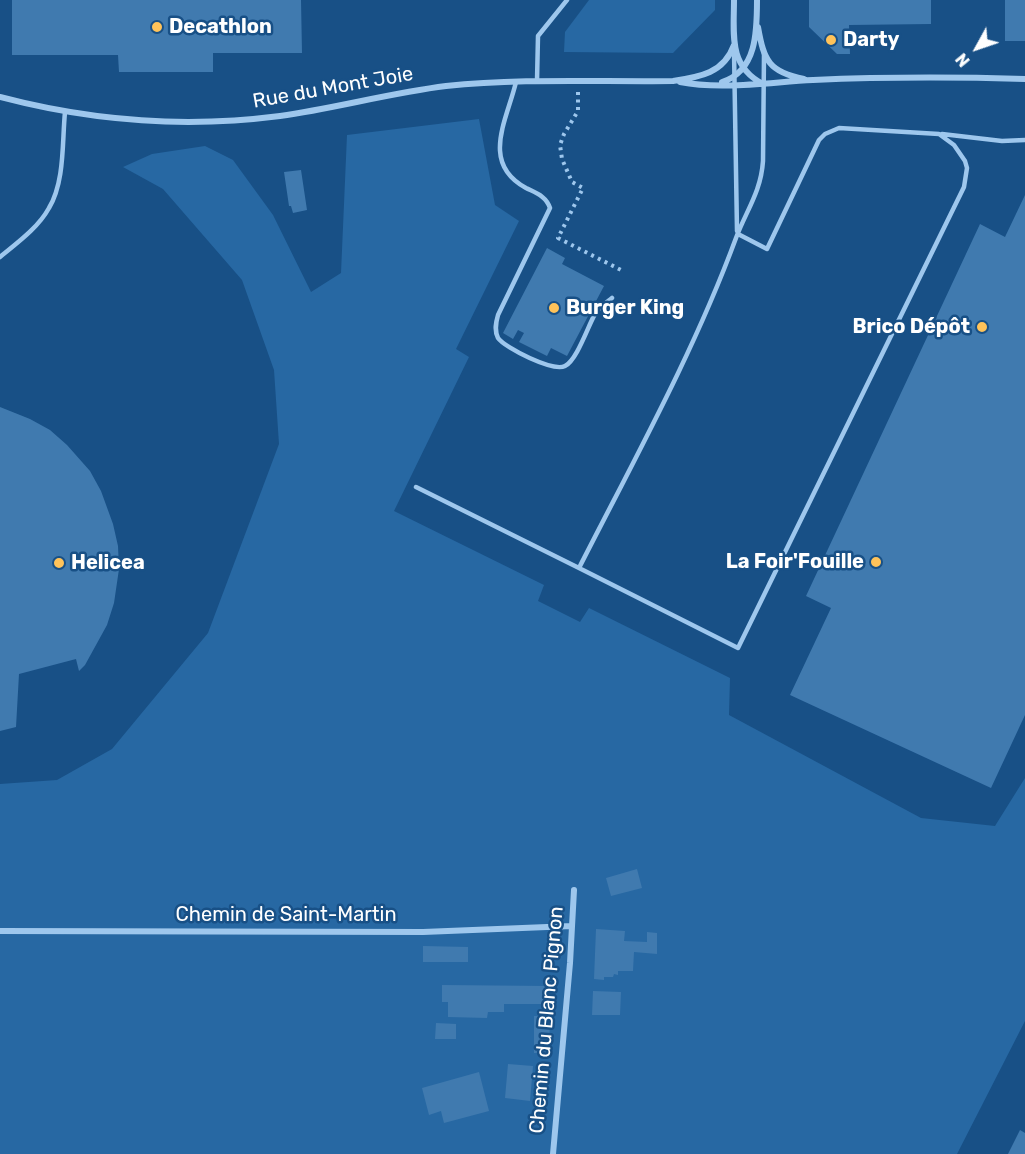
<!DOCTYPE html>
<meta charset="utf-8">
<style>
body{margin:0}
#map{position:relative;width:1025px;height:1154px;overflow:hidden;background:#185086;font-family:Rubik,sans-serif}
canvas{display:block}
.north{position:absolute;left:947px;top:18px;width:60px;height:60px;-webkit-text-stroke:4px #185086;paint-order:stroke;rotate:230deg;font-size:16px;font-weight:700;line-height:24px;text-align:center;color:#fff}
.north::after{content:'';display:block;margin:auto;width:21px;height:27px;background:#fff;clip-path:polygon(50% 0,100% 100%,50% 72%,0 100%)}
</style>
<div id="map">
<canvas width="1025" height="1154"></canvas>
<div class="north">N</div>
</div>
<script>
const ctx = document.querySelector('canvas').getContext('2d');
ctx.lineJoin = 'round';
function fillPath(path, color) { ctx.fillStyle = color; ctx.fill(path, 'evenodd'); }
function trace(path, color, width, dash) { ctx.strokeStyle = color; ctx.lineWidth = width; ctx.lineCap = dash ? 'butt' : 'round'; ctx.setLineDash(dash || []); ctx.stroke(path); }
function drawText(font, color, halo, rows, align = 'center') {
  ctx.font = font + ' Rubik,sans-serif'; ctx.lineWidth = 5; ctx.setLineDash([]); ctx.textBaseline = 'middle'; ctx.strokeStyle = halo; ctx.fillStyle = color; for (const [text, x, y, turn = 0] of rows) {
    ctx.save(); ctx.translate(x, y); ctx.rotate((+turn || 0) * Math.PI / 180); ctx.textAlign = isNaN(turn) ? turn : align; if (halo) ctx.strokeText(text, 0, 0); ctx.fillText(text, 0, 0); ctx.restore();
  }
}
const green = new Path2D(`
 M589,0H715V10L673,53L564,52L565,32Z
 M479,119L495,205L519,221L456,349L469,357L394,511L544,585L538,601L580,622L589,608L730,678L729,715L921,818L995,826L1025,778V1021L957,1154H0V784L57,780L112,749L208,633L279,444L274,370L242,280L163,189L123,167L152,154L205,146L233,160L273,215L311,292L341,273L347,135Z`);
const building = new Path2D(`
 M12,0H301L302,53H213V72H119L118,55H12Z
 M809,0H931V24L849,25L850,54H837L809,27Z
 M1005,0H1025V41H1005Z
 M301,170L307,210L293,213L291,206H289L284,172Z
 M1025,195V715L991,788L790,695L831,608L806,596L980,224L1005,237Z
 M547,248L565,258L562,264L604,286L567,356L551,348L547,356L519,342L524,333L518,330L513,339L503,333Z
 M0,407L30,419L50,430L67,445L90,471L101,491L113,524L118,546L119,569L114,603L107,625L85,665L79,671L76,659L19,674L16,727L0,731Z
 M637,869L642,888L611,896L606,878Z
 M596,929L625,931L624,941L647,942V932L657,933V954L634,952L633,971H618V975L614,974L613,977H604V980L594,979Z
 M423,946L468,947V962H423Z
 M442,985L548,986V1004H504V1012H488L487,1018L448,1017V1002H442Z
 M593,991L621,992L620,1015H592Z
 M534,1016H550L549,1053H534Z
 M436,1023L456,1024V1039H435Z
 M508,1064L533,1066L530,1101L505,1098Z
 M479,1072L489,1111L444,1123L441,1111L429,1115L422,1088Z
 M1020,1130L1025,1133V1154H1008Z`);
const path = new Path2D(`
 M578,92V111L564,134L560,145L562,159L572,182L583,188L558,238L623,271`);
const service = new Path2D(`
 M734,51L737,231
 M537,81L538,36L567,0
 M516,82C507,120 480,163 526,188C536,193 546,196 550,208L498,315C496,322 494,330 498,338C505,348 553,372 565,366C577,360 588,326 595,314C599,308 606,303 612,298
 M942,134L1002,141L1025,140
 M0,257C17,243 38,228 49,208C65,181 62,142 65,112
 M416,487L579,568C634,460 694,352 736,238C746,211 761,192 763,161L764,53
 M579,568L738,648L964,187L967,168L965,161L954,145L939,134L839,128L825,134L819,140L767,249L738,234`);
const minor = new Path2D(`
 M734,0C734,34 728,66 763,84
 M758,27C764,61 769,72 804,79
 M680,82C721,90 771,82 813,80C883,77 955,77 1025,79
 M722,82C757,71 757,31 757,0
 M0,97C91,121 187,128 280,116C336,108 390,93 446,86C521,78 598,82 673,81C700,77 724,73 734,45
 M0,931L423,932L572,926
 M553,1154L570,963L574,890`);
const markers = [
 [157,27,6,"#ffc35a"],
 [831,40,6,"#ffc35a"],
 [554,308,6,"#ffc35a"],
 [982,327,6,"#ffc35a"],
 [876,562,6,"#ffc35a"],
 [59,563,6,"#ffc35a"]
];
const poiNames = [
 ["Decathlon",169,27],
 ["Darty",843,40],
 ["Burger King",566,308],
 ["Brico Dépôt",970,327,"right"],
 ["La Foir'Fouille",864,562,"right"],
 ["Helicea",71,563]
];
const streetNames = [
 ["Rue du Mont Joie",333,88,-10],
 ["Chemin de Saint-Martin",286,915],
 ["Chemin du Blanc Pignon",547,1020,-85]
];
fillPath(green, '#2768a3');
fillPath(building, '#407aaf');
trace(path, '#9ec7ed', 4, [3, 4.5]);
trace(service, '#9ec7ed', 4.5);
trace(minor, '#9ec7ed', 6);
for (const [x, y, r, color] of markers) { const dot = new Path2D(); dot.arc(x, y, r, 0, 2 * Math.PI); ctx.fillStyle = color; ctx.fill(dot); trace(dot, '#185086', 2); }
drawText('bold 20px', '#fff', '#185086', poiNames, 'left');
drawText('20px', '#fff', '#185086', streetNames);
</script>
